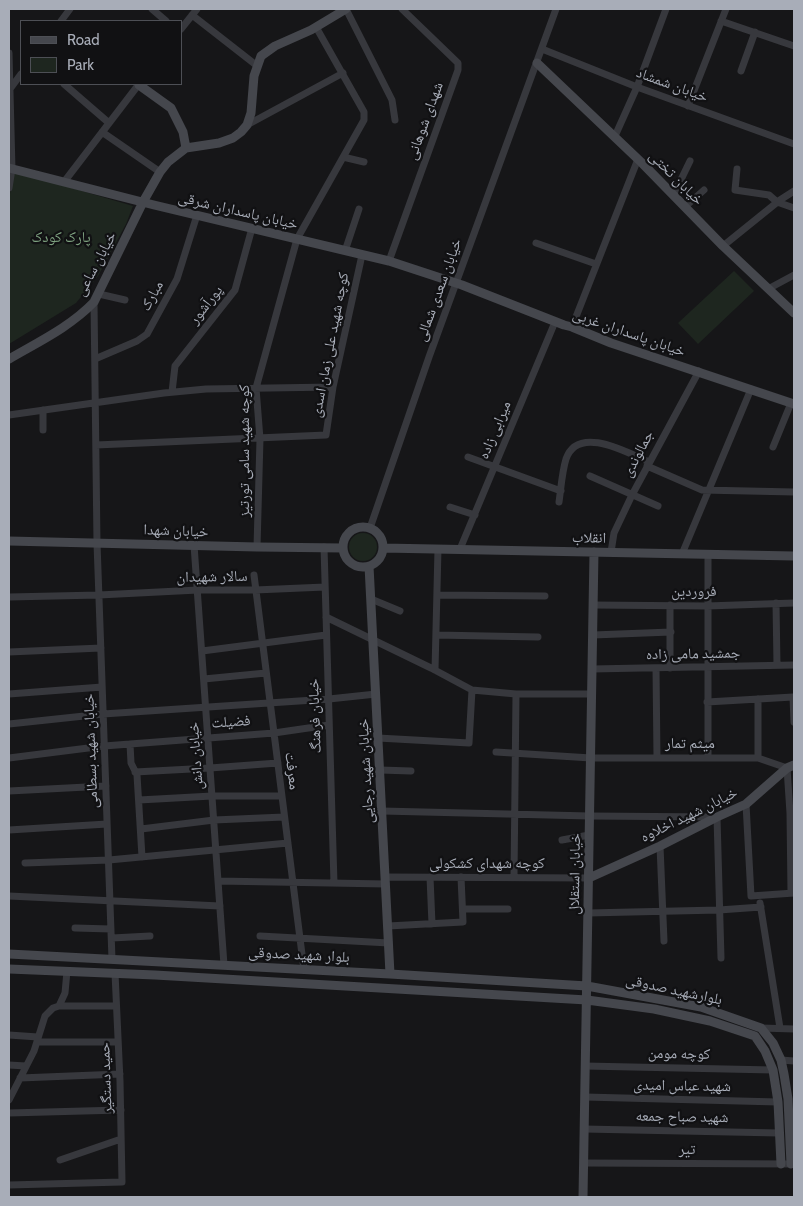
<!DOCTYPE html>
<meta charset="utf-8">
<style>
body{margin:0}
#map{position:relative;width:803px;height:1206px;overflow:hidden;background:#161618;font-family:Cabin,sans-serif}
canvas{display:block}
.frame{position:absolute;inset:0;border:10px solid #a8adb8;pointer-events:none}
.legend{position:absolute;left:20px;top:20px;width:162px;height:65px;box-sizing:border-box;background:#111113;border:1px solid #4d4f55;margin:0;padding:6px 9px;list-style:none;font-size:15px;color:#a8adb8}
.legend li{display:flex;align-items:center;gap:10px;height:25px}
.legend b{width:25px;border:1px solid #4d4f55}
</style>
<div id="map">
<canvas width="803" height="1206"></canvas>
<div class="frame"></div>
<ul class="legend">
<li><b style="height:6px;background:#45474d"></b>Road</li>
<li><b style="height:14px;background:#1e261f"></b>Park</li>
</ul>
</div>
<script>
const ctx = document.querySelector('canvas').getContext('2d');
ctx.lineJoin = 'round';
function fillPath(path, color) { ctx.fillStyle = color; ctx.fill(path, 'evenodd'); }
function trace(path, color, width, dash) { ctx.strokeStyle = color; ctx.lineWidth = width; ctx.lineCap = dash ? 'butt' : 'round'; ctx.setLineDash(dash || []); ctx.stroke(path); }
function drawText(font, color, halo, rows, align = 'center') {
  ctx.font = font + ' Cabin,"Noto Naskh Arabic",sans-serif'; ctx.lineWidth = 4.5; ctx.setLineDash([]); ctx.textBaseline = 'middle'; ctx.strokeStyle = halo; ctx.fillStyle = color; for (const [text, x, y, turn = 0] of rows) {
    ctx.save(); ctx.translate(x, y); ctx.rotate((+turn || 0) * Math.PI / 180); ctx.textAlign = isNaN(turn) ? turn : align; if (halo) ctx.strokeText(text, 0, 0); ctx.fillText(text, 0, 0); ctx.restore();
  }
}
const green = new Path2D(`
 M14,171L133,206L126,224L98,276L76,303L9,344V199Z
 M734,271L754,291L698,344L678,323Z
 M349 547a14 14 0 1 1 28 0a14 14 0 1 1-28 0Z`);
const street = new Path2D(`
 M152,9L166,21
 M346,9L392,100L395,120
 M192,15L256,65
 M61,21L70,9
 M721,21L794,46
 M181,29L197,9
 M542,49L637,87L794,144
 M9,53L12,169L9,188
 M741,71L755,32
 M64,84L109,123
 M10,89L21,74
 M688,106L726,9
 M247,125L343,73
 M102,132L160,172
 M615,136L637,87L666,9
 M343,157L364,162
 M737,169L735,190L769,195L777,202L794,208
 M64,182L139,84
 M674,194L690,161
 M686,206L704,190
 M536,243L596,264
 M723,246L780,200L794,191
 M345,251L359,209
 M389,261L458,70V63L402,9
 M768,289L794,275
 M99,294L125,300
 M94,302L97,543L112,959
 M572,327L638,159
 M95,359L137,341L147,334L177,279L197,215
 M172,392L175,366L235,290L252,228
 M9,415L164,393L206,389L333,387
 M43,430V410
 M96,445L326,435L333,387L362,255
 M773,447L791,403
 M468,457L561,491
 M647,466L702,490L794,492
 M590,476L658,506
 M559,502C561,488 562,472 566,459C578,424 628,453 649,462
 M450,507L475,515
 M370,528L429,357L556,9
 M194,545L224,965
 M257,547L260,439L256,388L297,239L364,120V112L316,27
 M324,547L334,883
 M460,549L555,322
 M611,552L614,533L632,495L699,371
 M682,554L751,389
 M708,554V758
 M254,575L304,970
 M437,595L545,596
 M9,597L99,595L198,590H255L325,587
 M371,599L400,611
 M776,603L777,665
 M593,605L707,606L794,603
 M326,617L431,668L472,690L516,694H592
 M436,635L538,637
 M593,635L671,632
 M202,651L326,635
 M9,652L101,648
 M656,668L657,758
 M670,668V605
 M592,669L794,665
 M435,670L438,549
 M204,679L266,673
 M9,694L102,687
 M758,699V758
 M707,702L793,697L794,722
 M9,724L103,714L329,699L376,694
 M378,738L469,743L472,690
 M130,744L131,763L137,775L142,857
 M496,752L591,758H758L787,768L790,813L791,893
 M9,758L104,746L274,733L329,725
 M380,770L411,771
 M135,772L210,768L278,763
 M9,791L106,786
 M139,800L212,796H282
 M746,804L751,896L794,893
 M382,811L590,816L717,817L721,958
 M141,829L214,820L284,817
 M9,830L107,824
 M562,840L589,835
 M660,846L664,941
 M25,863L109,860L288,843
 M385,877L589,878
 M430,877L432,924
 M514,877L516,694
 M218,881L386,884
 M9,896L220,906
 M760,903L780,1028
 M463,909H508
 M588,913L719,910L761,907
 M388,926L463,922L461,877
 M75,928L111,929
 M260,936L389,943
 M112,938L150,936
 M59,1006H116
 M761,1028L794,1029
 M9,1035L38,1037
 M37,1042H118
 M781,1060L794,1061
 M9,1065L26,1066
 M585,1066L773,1070
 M20,1078L120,1074
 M585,1097L778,1102
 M9,1100L34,1051L45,1016L53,1008L59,1006L65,993L67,971
 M9,1113L121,1110
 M584,1129L779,1133
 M60,1160L121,1139
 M584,1163L794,1164
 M9,1185L122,1182L120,1081L115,973`);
const secondary = new Path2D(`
 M537,63L642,163L723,246L794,313
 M139,85L171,108L183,132L186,148
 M9,168L154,205L389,261L462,285L564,325L572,327L611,343L794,404
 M9,359C38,342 70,327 94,302L143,202L160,172L168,162L186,148L219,143L233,138L241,132L247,125L251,113L254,76L261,56L275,46L311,30L346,9
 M343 547a20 20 0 1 1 40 0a20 20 0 1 1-40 0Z
 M9,541L257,547L343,548
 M383,548L794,556
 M369,566L390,974
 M589,878L660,846L717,817L746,804L787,768L794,765
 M9,954L390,974L587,986L701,1007L761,1028L773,1043L781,1060L784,1074L788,1099L791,1164
 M9,969L155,975L587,1000L654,1009L710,1021L755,1036L765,1051L773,1070L778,1102L781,1164
 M583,1197L594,552`);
const streetNames = [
 ["خیابان شمشاد",672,85,20],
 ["شهدای شوهانی",425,121,-70],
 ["خیابان تختی",676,178,45],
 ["خیابان پاسداران شرقی",238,211,13],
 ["خیابان ساعی",96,264,-62],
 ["خیابان سعدی شمالی",439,290,-70],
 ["مبارک",152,296,-61],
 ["پورآشور",206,305,-52],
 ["خیابان پاسداران غربی",629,333,19],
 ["کوچه شهید علی زمان اسدی",330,345,-79],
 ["میرابی زاده",495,430,-67],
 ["کوچه شهید سامی تورتیز",245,451,-90],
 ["جمالوندی",638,454,-62],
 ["خیابان شهدا",176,531,2],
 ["انقلاب",589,538,1],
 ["سالار شهیدان",212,577,-1],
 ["فروردین",694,592],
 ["جمشید مامی زاده",693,654,-1],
 ["خیابان فرهنگ",315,716,-92],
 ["فضیلت",231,722,-4],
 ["میثم تمار",690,744],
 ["خیابان شهید بسطامی",91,751,-92],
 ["خیابان دانش",196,756,-94],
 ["معرفت",292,771,83],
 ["خیابان شهید رجایی",366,771,-93],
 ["خیابان شهید اخلاوه",689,815,-26],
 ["کوچه شهدای کشکولی",487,864],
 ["خیابان استقلال",575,874,-89],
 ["بلوار شهید صدوقی",299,955,3],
 ["بلوارشهید صدوقی",674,990,12],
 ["کوچه مومن",679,1054,1],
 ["حمید دستگیر",106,1078,-92],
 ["شهید عباس امیدی",682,1086,1],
 ["شهید صباح جمعه",682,1117,1],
 ["تیر",687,1150]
];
const parkNames = [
 ["پارک کودک",61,238]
];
fillPath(green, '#1e261f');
trace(street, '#37383d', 7);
trace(secondary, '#45474d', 9);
drawText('15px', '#a8adb8', '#111113', streetNames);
drawText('15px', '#7fa381', '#111113', parkNames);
</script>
